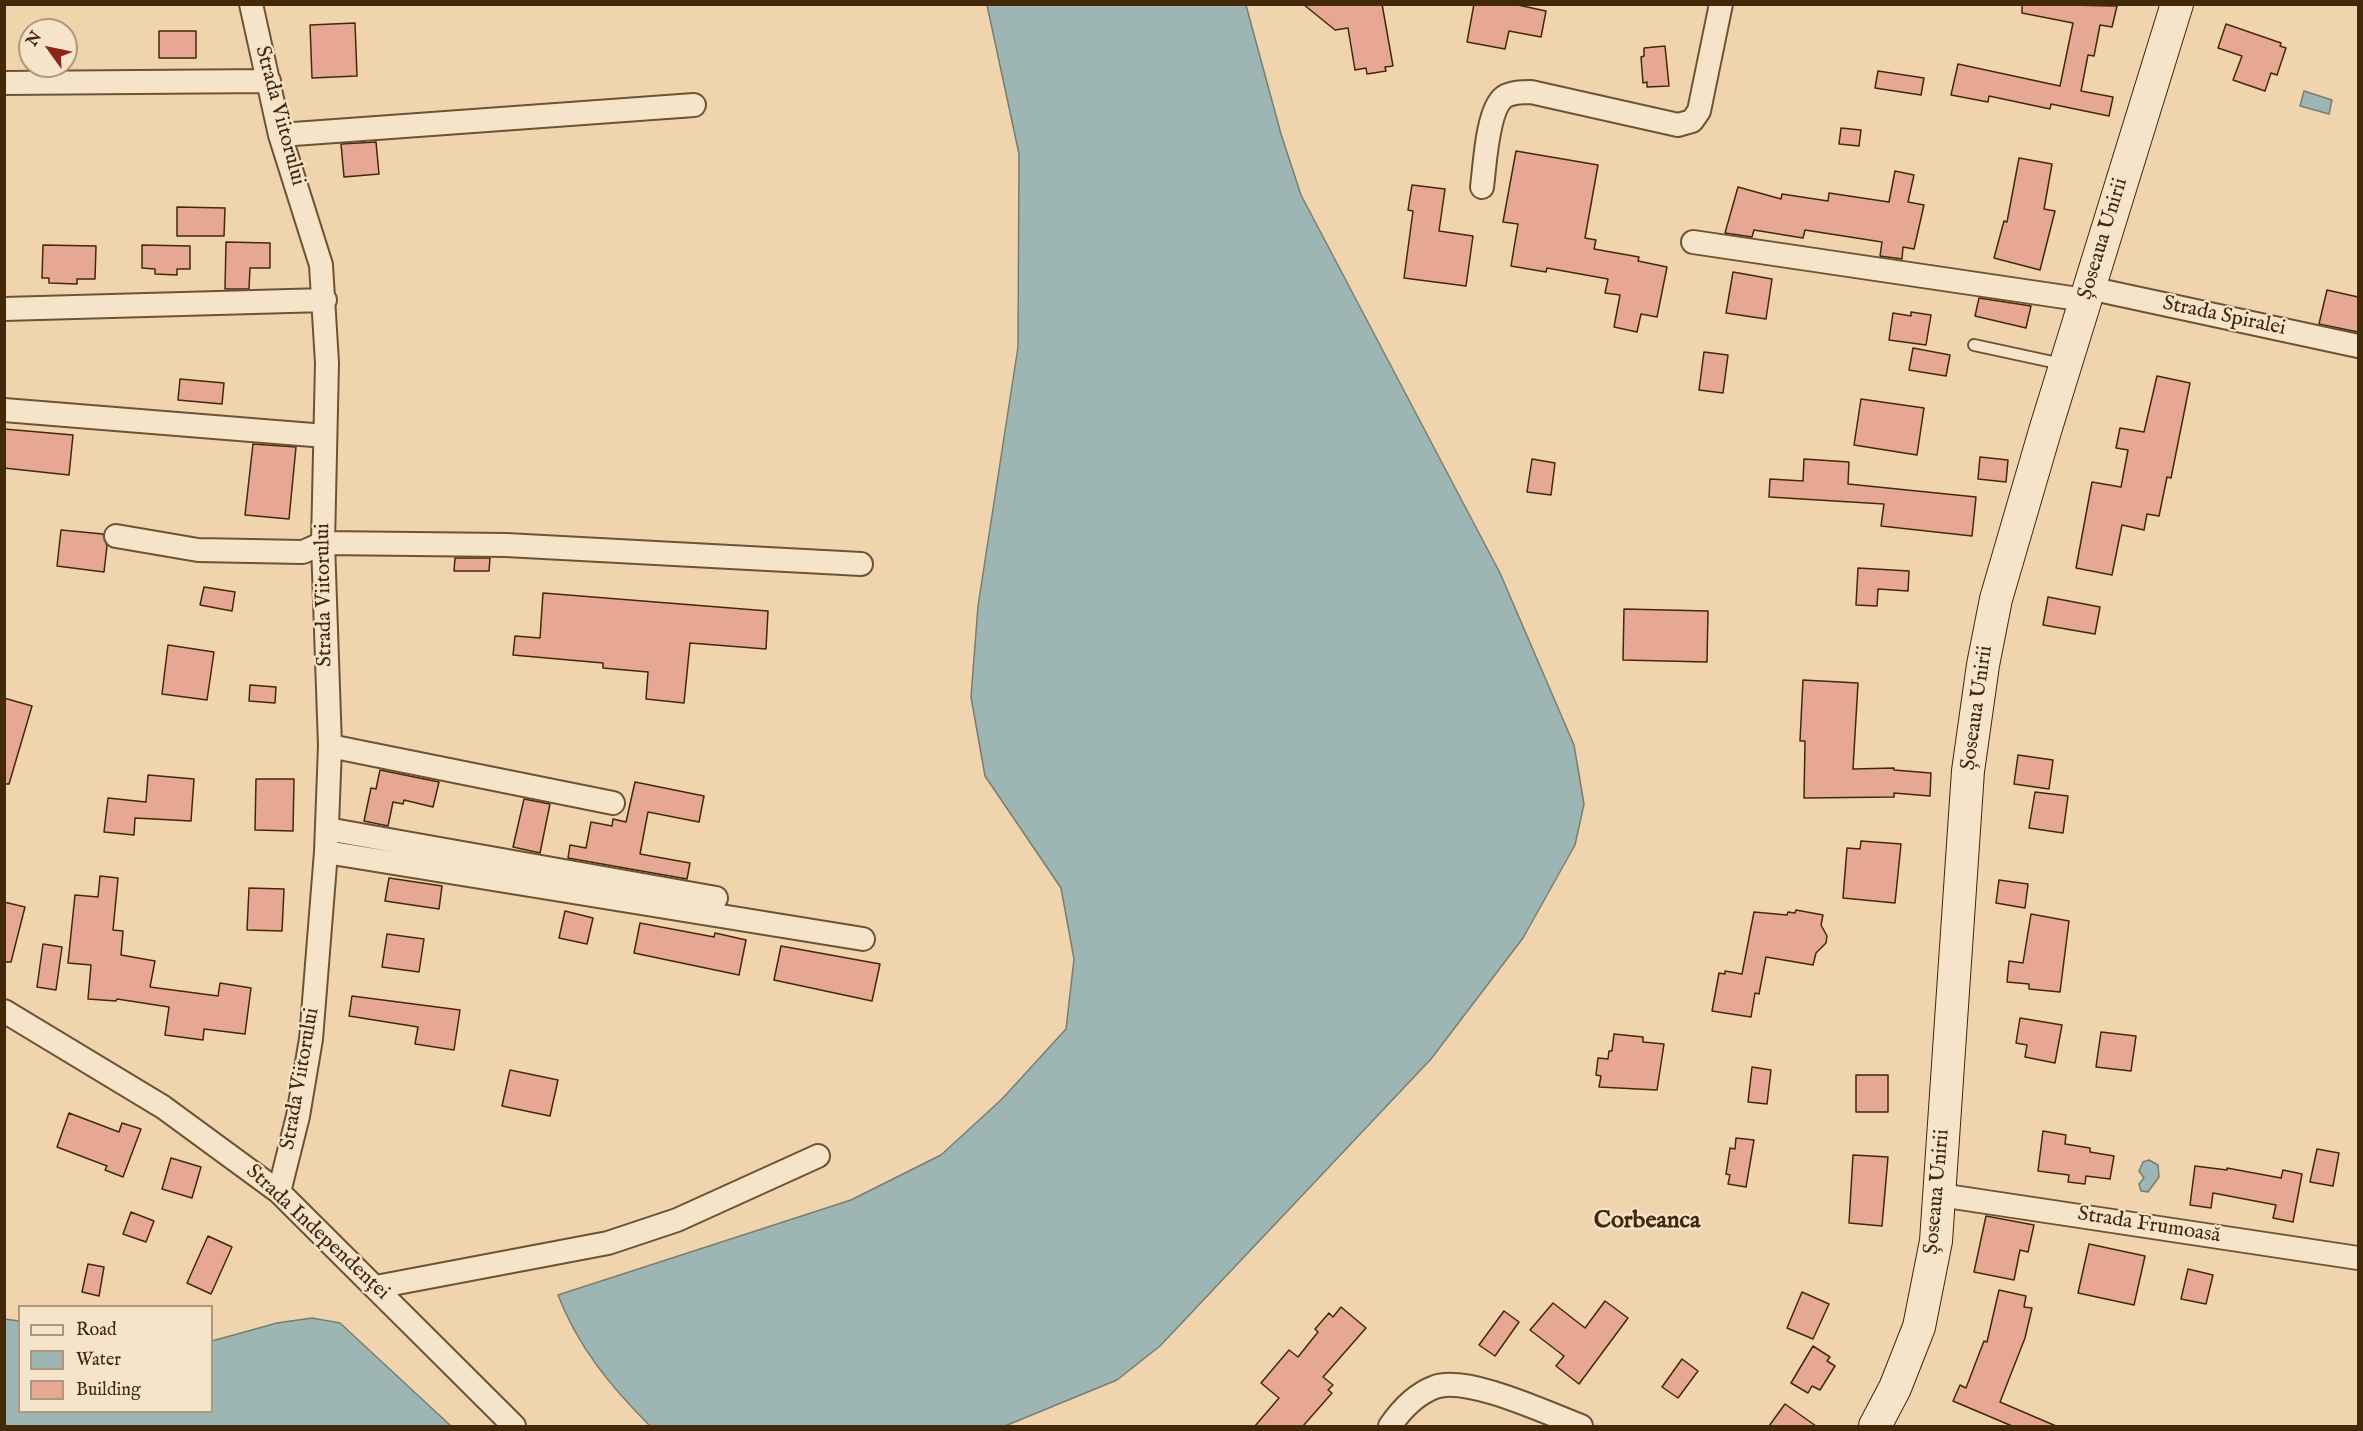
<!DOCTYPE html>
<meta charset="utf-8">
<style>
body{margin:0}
#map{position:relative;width:2363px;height:1431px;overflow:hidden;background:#efd4ad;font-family:"IM FELL English",serif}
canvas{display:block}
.frame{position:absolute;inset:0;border:6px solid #43280a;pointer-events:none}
.legend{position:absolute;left:18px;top:1305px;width:195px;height:108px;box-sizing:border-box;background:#f5e3ca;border:2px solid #ae987d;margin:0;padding:8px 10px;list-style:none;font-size:18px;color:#43280a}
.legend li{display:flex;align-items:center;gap:12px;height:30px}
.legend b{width:30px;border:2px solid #ae987d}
.north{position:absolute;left:18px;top:18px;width:60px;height:60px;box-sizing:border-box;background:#f5e3ca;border:2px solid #ae987d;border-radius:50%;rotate:303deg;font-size:16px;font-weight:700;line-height:24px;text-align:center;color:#43280a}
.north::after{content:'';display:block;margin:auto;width:21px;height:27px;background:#8f2418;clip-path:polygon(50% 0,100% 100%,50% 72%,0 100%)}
</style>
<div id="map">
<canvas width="2363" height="1431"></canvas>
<div class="frame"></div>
<ul class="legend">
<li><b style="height:8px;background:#f5e3ca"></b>Road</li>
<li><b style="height:16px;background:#9db6b4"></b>Water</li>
<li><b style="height:16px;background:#e6a895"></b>Building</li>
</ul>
<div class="north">N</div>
</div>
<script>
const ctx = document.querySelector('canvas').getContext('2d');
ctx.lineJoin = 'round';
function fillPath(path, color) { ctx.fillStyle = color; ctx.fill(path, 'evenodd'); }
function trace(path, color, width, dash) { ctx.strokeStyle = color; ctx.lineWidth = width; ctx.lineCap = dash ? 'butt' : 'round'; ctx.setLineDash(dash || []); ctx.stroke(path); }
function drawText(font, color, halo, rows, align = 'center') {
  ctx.font = font + ' "IM FELL English",serif'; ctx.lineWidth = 4.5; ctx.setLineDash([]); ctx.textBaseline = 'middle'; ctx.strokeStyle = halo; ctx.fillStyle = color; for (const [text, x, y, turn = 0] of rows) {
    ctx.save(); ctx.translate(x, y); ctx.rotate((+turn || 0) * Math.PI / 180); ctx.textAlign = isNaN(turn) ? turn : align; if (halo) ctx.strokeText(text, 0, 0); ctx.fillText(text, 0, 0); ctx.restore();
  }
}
const water = new Path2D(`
 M987,5H1246L1281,134L1301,195L1500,573L1574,745L1584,804L1575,845L1523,938L1431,1059L1160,1346L1117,1380L1005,1426H650C611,1387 578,1347 558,1295L851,1200L941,1155L1002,1099L1066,1029L1074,959L1061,888L985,776L971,697L978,606L1018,347L1019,154Z
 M2304,91L2332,100L2329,114L2300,106Z
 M2149,1160L2158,1165L2159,1177L2148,1192L2141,1191L2139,1184L2144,1178L2139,1171L2143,1162Z
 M312,1318L340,1323L451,1426H5V1319L19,1321L20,1412H212V1341L277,1323Z`);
const building = new Path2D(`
 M1303,4H1382L1393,66L1385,67L1386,71L1367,74L1366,68L1355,70L1348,28L1335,30Z
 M1474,4H1513L1546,11L1541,37L1509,31L1505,49L1467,42Z
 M2022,4L2117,6L2112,27L2100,25L2094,56L2088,55L2081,91L2113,97L2109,116L2051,104L2050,109L1989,96L1988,102L1951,95L1958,64L2060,86L2073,23L2022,13Z
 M355,23L357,76L312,78L310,25Z
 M2226,24L2281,43L2280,46L2286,48L2277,75L2271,73L2265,91L2233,80L2242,56L2218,48Z
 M159,31H196V58H159Z
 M1665,46L1669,86L1647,87V82L1643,83L1641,57L1644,56V48Z
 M1878,71L1924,78L1921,95L1875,88Z
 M1841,128L1861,130L1859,146L1839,144Z
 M376,142L379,174L344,177L341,144Z
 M1516,151L1598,165L1585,238L1596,240L1594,249L1639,257L1638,261L1667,267L1657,317L1641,314L1637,332L1614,327L1620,295L1605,293L1608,279L1547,268L1546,272L1511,266L1518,224L1503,222Z
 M2019,158L2052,164L2044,209L2055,211L2040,270L1994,258L2004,221L2007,222Z
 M1895,171L1914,175L1908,202L1924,205L1914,249L1903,247L1902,259L1880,256L1882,242L1805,230L1803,238L1754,230L1752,237L1725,233L1738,187L1781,199L1782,194L1828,201L1829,193L1889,202Z
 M1412,185L1445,189L1439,231L1473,236L1466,286L1404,278L1413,211L1408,210Z
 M177,207L225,208L224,236H177Z
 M226,242L270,243V268H250L249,289H225Z
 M43,245L96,246L95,279H77V284L49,283V278H42Z
 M142,245L190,246V269H177V275L155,274V269L142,268Z
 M1733,272L1772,279L1766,319L1726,313Z
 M2327,290L2358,297V332L2319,324Z
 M1979,298L2031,306L2026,328L1975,316Z
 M1911,312L1931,315L1926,345L1889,340L1893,313L1911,316Z
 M1913,348L1950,355L1946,376L1909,370Z
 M1704,352L1728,355L1723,393L1699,390Z
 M2157,376L2190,383L2171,478L2167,477L2159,516L2147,514L2144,530L2122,525L2112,575L2076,568L2092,482L2121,487L2128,450L2116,448L2120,428L2144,432Z
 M180,379L224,383L222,404L178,400Z
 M1861,399L1924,408L1917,455L1854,445Z
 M4,429L73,435L69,475L4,468Z
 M253,444L296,447L289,519L245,515Z
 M1980,457L2008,460L2006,482L1978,479Z
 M1532,459L1555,463L1551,495L1527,492Z
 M1804,459L1849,462L1848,484L1976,497L1972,536L1881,526L1884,504L1769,497L1770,479L1803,481Z
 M61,530L103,534L107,546L104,572L57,566Z
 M455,558H490L489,571H454Z
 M1858,568L1909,571L1908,591L1878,589L1877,606L1856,605Z
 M204,587L235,592L232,611L200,605Z
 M543,593L768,611L766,649L690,643L684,703L646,699L648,672L603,668V663L513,655L515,636L540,638Z
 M2048,597L2100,607L2095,634L2043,625Z
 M1624,609L1708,611L1707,662L1623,660Z
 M168,645L214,652L207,700L162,694Z
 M1803,680L1858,683L1853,769L1894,768V770L1931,773L1930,796L1894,793V797L1804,798L1805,741H1800Z
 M250,685L276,687L275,703L249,701Z
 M4,698L32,706L9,784H4Z
 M2018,755L2053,760L2049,789L2014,784Z
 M380,770L439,782L433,807L404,800L403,804L393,802L388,826L364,821L371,788L376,789Z
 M148,775L194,779L191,821L135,818L134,835L104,832L108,798L146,802Z
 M256,779H294L293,831L255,830Z
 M635,782L704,796L699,822L648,812L640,854L690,863L687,879L568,858L570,845L586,848L591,822L612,826L613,819L626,822Z
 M2035,792L2068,796L2063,833L2029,828Z
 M524,799L550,804L540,853L513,847Z
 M1861,841L1901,844L1895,903L1843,898L1847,848L1860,849Z
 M100,876L118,878L113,930L123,931L121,955L155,961L150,987L218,996L220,983L251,988L245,1034L204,1029L203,1040L165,1035L169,1007L117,999L116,1001L88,999L91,965L68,963L75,895L98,897Z
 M389,878L442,886L439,909L385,901Z
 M1999,880L2028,884L2025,908L1996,903Z
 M249,888L284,889L282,931L247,930Z
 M4,902L25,907L11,962H4Z
 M1796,910L1823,915L1821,925L1827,936L1826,943L1816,953L1813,965L1766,957L1759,994L1755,993L1751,1017L1712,1011L1719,973L1725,974V971L1742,974L1754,912L1787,915L1788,912L1795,913Z
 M565,911L593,918L587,944L559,938Z
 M2031,914L2069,921L2060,992L2029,989V984L2007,982L2009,961L2023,963Z
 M640,923L714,937L715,933L746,940L739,975L634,953Z
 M387,934L424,939L419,972L382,967Z
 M43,944L62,947L56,990L37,987Z
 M781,946L880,964L872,1001L774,980Z
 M352,996L460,1010L454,1050L415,1044L418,1027L349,1016Z
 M2020,1018L2062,1025L2055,1063L2025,1057L2027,1045L2016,1043Z
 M2101,1032L2136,1036L2131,1071L2096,1067Z
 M1614,1034L1643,1037V1042L1664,1044L1657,1090L1599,1087L1601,1076L1596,1075L1598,1058L1608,1059L1609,1051H1612Z
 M1752,1067L1771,1070L1767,1104L1748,1102Z
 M510,1070L558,1080L550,1116L502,1106Z
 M1856,1075H1888V1112H1856Z
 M69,1113L119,1132L122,1123L141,1129L123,1177L105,1170L107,1166L57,1147Z
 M2043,1131L2066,1135L2065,1144L2090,1148V1152L2114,1156L2110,1179L2086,1176L2085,1184L2068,1182L2069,1175L2038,1171Z
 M1736,1138L1754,1140L1746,1187L1728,1184L1730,1175L1726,1174L1730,1148L1735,1149Z
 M2317,1149L2339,1153L2333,1186L2310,1182Z
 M1853,1155L1888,1157L1882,1226L1849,1223Z
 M171,1158L201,1167L192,1198L162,1189Z
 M2195,1166L2227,1170V1168L2281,1178L2283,1170L2302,1174L2293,1222L2273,1218L2276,1205L2213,1193L2211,1208L2190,1205Z
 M131,1212L154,1221L146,1242L123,1234Z
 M1986,1216L2034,1225L2028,1252L2020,1250L2014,1280L1974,1272Z
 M208,1236L232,1247L211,1294L187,1283Z
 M2089,1244L2145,1256L2134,1305L2078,1293Z
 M88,1264L104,1267L99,1296L82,1292Z
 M2188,1269L2213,1275L2206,1304L2181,1299Z
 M1999,1290L2026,1296L2024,1307L2032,1308L2025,1338L2000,1402L2056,1426H2012L1953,1401L1960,1385L1966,1388L1984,1341L1987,1342Z
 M1802,1292L1829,1304L1813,1339L1787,1328Z
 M1605,1301L1628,1318L1579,1384L1556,1366L1564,1356L1530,1330L1553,1303L1585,1328Z
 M1341,1307L1366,1328L1323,1377L1333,1385L1328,1390L1332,1393L1303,1426H1255L1279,1398L1261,1383L1289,1350L1298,1357L1318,1332L1315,1329L1329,1313L1333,1317Z
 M1504,1311L1519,1322L1495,1356L1479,1345Z
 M1813,1346L1830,1357L1827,1361L1835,1366L1820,1390L1812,1386L1808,1393L1791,1383Z
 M1682,1359L1698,1371L1678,1398L1662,1387Z
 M1785,1404L1816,1426H1769Z`);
const service = new Path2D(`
 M1974,345L2062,364`);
const minor = new Path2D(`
 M251,4L280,135L321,265L327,363L323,543L330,746L326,852L311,1039L298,1116L279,1192
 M4,83L269,81
 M280,135L694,105
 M1482,187C1485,165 1487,110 1504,97C1512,92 1522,92 1531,92L1678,125L1692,121L1699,111L1721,4
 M1693,242L2085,300
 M2089,288L2358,346
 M4,309L325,300
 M4,410L325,436
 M116,536L198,550L303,552L323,543L506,545L861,564
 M330,746L613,803
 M327,829L716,898
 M326,852L863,939
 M4,1011L163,1107L279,1192L514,1426
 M1940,1195L2358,1258
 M376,1287L608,1243L677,1220L818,1156
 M1390,1426C1401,1410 1416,1394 1435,1387C1467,1375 1549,1414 1581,1426`);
const secondary = new Path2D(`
 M1875,1426L1895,1388L1919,1327L1936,1241L1968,771L1983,665L1996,599L2045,431L2177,4`);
const streetNames = [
 ["Strada Viitorului",279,116,75],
 ["Șoseaua Unirii",2104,239,-73],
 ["Strada Spiralei",2224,317,12],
 ["Strada Viitorului",325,595,-91],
 ["Șoseaua Unirii",1978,708,-82],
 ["Strada Viitorului",301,1079,-80],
 ["Șoseaua Unirii",1938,1192,-85],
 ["Strada Frumoasă",2149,1226,9],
 ["Strada Independenței",317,1233,43]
];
const quarterNames = [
 ["Corbeanca",1647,1222]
];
fillPath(water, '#9db6b4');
trace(water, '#797d70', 1.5);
fillPath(building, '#e6a895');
trace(building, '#43280a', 1.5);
trace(service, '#6e5333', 14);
trace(minor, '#6e5333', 26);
trace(secondary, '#43280a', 34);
trace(service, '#f5e3ca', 10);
trace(minor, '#f5e3ca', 22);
trace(secondary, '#f5e3ca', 32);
drawText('21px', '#43280a', '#f5e3ca', streetNames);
drawText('bold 24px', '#43280a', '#f5e3ca', quarterNames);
</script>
